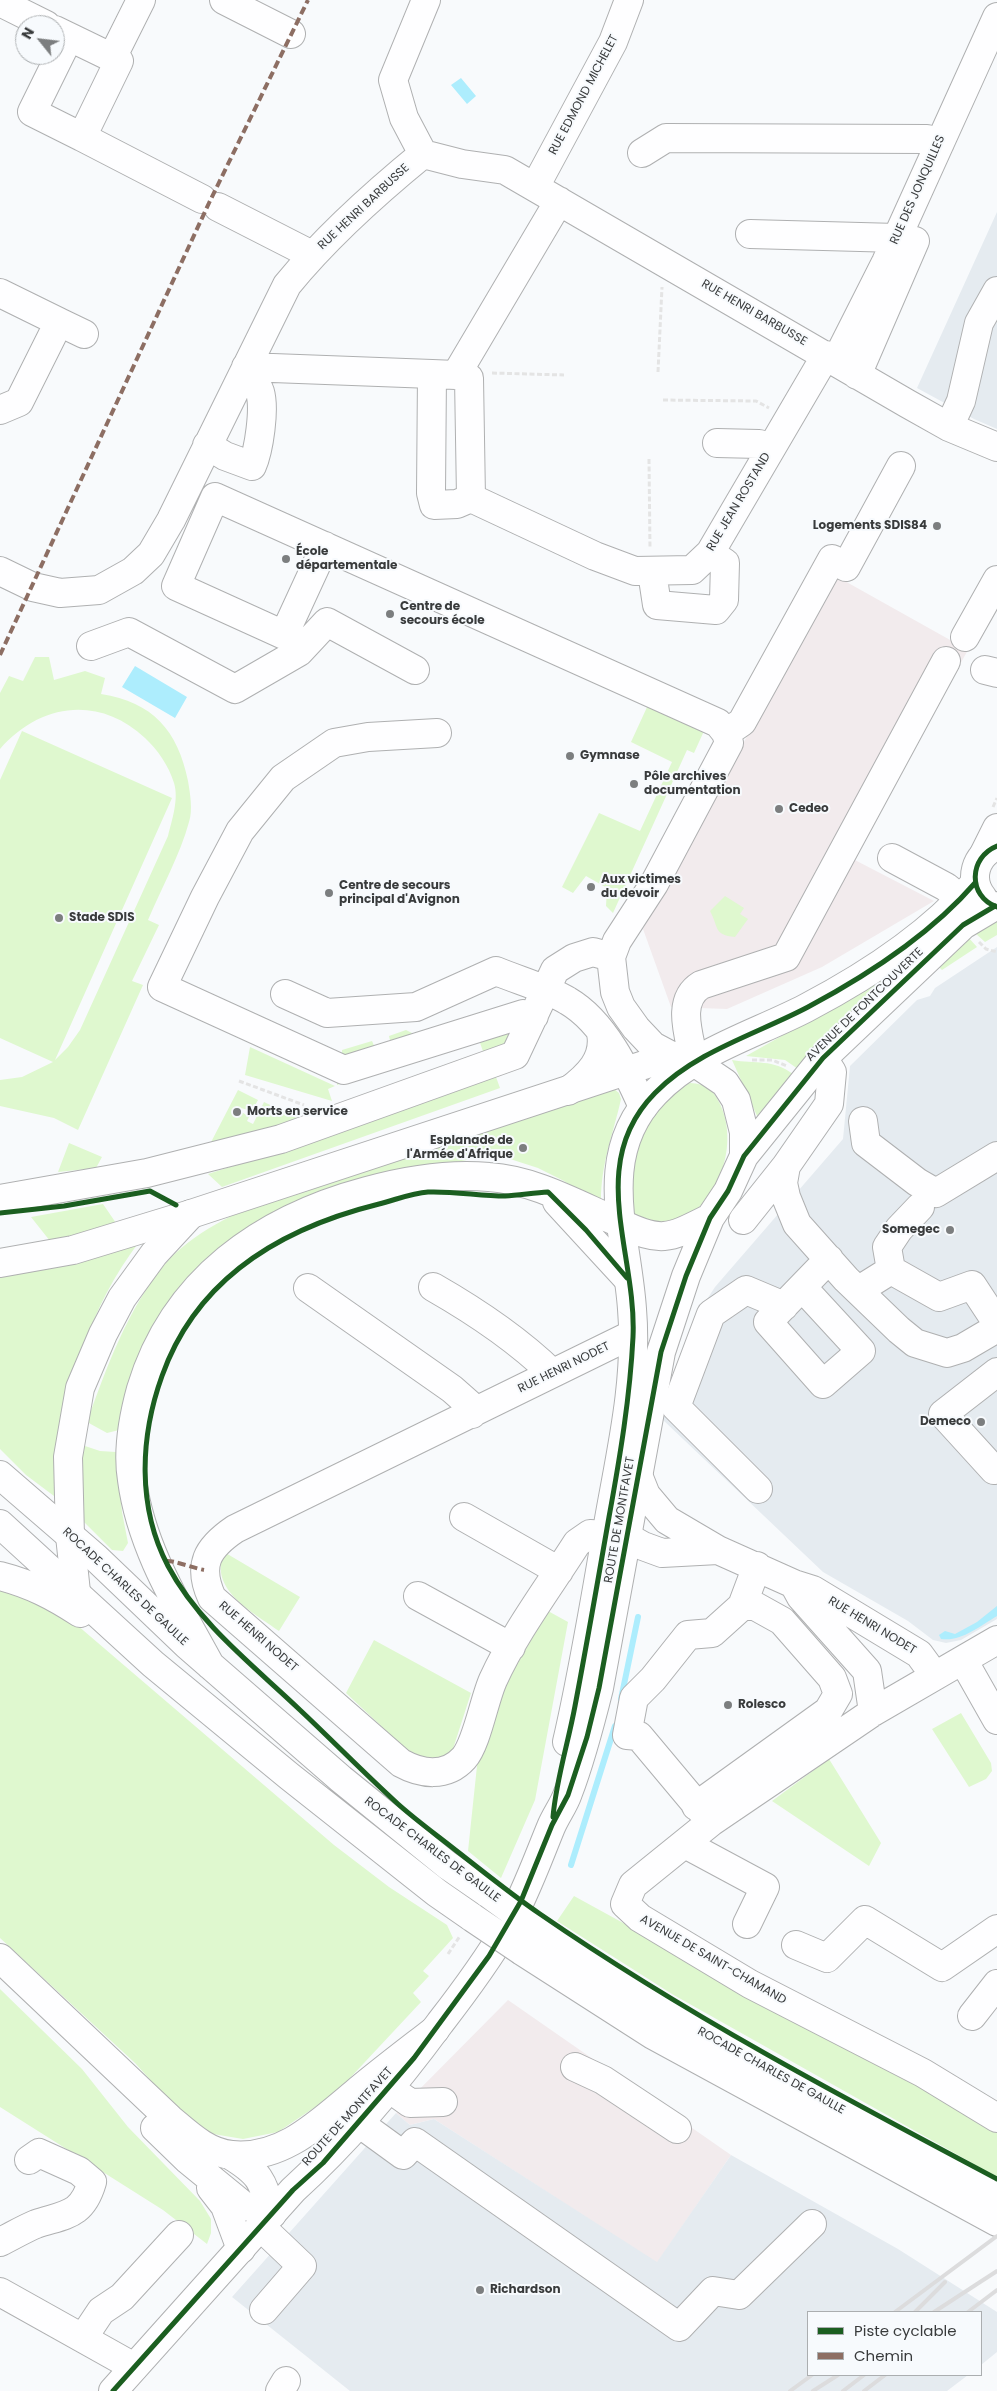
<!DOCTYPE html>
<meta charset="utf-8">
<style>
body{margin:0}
#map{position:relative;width:997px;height:2391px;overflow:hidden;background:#f8fafc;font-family:Poppins,sans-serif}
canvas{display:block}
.legend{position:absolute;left:807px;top:2311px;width:175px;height:65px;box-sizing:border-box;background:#f7fafd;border:1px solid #abaeb0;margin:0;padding:6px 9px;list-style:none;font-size:15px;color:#393b3c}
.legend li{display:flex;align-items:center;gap:10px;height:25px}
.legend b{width:25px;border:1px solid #abaeb0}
.north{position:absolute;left:15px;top:15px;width:50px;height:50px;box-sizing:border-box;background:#f7fafd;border:1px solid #abaeb0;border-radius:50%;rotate:299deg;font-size:14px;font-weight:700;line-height:20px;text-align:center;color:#393b3c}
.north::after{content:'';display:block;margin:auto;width:18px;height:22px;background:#7c7e7f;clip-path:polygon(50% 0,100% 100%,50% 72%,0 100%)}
</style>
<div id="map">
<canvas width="997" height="2391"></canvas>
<ul class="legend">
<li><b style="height:6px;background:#1b5e20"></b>Piste cyclable</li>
<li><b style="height:6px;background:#8d6e63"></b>Chemin</li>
</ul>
<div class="north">N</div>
</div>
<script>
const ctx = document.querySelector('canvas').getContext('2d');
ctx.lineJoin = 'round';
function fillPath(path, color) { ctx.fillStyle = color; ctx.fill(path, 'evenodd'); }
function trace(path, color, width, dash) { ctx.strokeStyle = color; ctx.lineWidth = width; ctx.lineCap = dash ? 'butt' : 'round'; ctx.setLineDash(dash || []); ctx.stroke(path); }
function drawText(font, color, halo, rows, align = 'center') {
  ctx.font = font + ' Poppins,sans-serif'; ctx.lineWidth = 4; ctx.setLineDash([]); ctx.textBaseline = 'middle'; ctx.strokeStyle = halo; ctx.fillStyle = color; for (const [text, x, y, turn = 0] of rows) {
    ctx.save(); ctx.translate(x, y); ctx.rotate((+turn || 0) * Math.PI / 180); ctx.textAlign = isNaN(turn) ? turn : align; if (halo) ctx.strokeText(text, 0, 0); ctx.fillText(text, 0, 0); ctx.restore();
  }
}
const commercial = new Path2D(`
 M834,575L968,650L851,858L934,901L822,967L727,1009L671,1007L643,929Z
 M508,2000L731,2155L657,2263L434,2119L410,2125L396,2113Z`);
const built = new Path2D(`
 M997,212V429L974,419L917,388Z
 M997,947V1619L961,1640L946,1643L933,1640L908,1621L823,1572L663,1420L694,1319L715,1287L843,1139L850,1066L917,1000L930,996L935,988Z
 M396,2113L410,2125L434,2119L657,2262L731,2155L898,2249L997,2312V2352L981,2365V2312H808V2375H968L947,2391H350L232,2297Z`);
const green = new Path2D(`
 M35,657H49L54,680L85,671L105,678L101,694C153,702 178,731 188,781C190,793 193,810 189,822C180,855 161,889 148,920L159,925L132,981L143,985L78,1130L54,1118L0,1106V1080L22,1077L53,1062L0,1038V780L22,731L172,798L55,1060L68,1047L80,1030L168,836C172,820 179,799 174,783C169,766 157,749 145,738C99,695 40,703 0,749V693L9,676L23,681Z
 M648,705L704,731L694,753L687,750L613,913L606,906L607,888L586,876L573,893L562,887L599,813L640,831L672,762L631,742Z
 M725,896L744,908L740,914L748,919L735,937C713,935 719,927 710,911Z
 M997,921V935L985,942L975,933Z
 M968,937L977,947L942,970L937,965Z
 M922,946L798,1069L785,1060L746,1056L810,1020Z
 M518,1023L507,1050L485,1057L479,1040L337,1085V1080Z
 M406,1030L412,1033L414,1040L342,1059V1050L372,1041L376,1050L391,1045L389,1036Z
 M250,1047L335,1086L328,1089L332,1101L245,1075Z
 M732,1060C756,1064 773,1059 793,1074L757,1116Z
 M496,1077L500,1088L222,1187L208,1174L302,1144Z
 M690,1083C706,1084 712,1088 719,1102C740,1142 720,1203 678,1222C670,1226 654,1223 644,1223L632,1212L633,1157L649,1119L674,1092Z
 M614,1089L619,1093L621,1099C613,1135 601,1163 601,1201H593L564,1181L538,1168L507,1158L482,1157L441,1165L233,1240L119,1430L107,1433L87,1422C106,1369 128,1307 166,1263C217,1205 342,1174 415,1151C481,1130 548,1110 614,1089Z
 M238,1090L258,1100L252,1111L241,1108L239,1110L249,1117L247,1121L253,1124L264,1102L301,1120L208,1148Z
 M69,1143L102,1157L96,1168L58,1172Z
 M103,1204L116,1223L84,1234L50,1241L31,1217Z
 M139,1242C115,1274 95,1310 84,1349L58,1499L26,1475L0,1449V1272Z
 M82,1445L100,1451L116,1452L122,1512L128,1543L123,1551L112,1550L82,1520Z
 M224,1552L300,1597L279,1631C253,1612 208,1590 224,1552Z
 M0,1587L63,1613L334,1845L389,1887L447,1925L453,1938L423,1971L429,1976L413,1993L421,2002L336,2093L278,2132L243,2139L213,2134L183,2116L135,2063L0,1938Z
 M548,1611L568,1622L535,1800L501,1878L468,1851L479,1747L504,1687Z
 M374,1640L471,1693L452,1752L432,1761L414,1757L346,1693Z
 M961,1713L991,1763L992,1771L986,1779L969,1787L932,1729Z
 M829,1759L881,1843L869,1866L772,1801Z
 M574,1896L997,2128V2177L672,1994L557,1921Z
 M0,1989L82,2069L128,2127L200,2201L211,2219V2233L207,2244L163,2210L0,2107Z`);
const water = new Path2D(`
 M461,78L476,96L467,104L451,85Z
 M135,666L187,697L175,718L122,687Z
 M997,1606V1616C980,1626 961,1642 941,1639L939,1635L945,1631L955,1634L977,1622Z`);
const stream = new Path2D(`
 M621,1699L638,1617
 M571,1865L615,1726`);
const path = new Path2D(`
 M658,372L662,287
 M492,373L564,375
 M663,400L756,401L769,408
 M649,459L650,549
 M993,807L997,798
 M979,942L986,949L997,952
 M752,1060H772L787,1066
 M239,1081L304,1105
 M448,1954L460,1936`);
const minor = new Path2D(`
 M224,0L291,34
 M0,2L46,25
 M55,30L119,61L82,137L32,112L69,37
 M112,58L141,0
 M82,137L202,199
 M642,153L666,138L927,139L940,143
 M423,154L404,118L393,80L426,0
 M535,187L613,42L629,0
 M559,201L456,375L432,374L431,493L434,505L457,504L471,498L595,556L635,571L692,570L710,553L826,355
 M218,207L312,255
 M750,234L897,238
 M0,293L59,322L19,402L0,410
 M59,322L84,334
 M836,361L886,262L997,17
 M246,367L432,374
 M456,375L469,378L471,498
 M857,375L915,241
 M949,427L961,401L979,323L997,291
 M717,443L759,444L772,447
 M207,445L225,456L252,466C259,450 265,409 260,392C257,383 250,375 246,367
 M325,546L284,635L176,586L215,497L718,723L726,733L729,743L654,884L617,941L611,957L615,992L621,1007L636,1028L653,1046L670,1055L694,1062C690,1037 675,1001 701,985L786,957L946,661
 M0,571L33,587L60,593L99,590L133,571L151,554L171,520L287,285C327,236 374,194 423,154L462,164L505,170L908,404L949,427L997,447
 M652,572L657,605L716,610L724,600L725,563L710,553
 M965,637L997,580
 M91,646L129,632L235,689L299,652L327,622L415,670
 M985,670L997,673
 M437,733L368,737L334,743L283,778L240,831L205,897L162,987L344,1070L523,1014L534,1016
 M726,733L742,722L832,559L846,567L901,466
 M984,854L997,828
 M892,858L946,887L961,899
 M285,994L327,1013L416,1007L496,971C520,981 547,988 568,1001C604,1022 627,1071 643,1107
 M568,1091C588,1076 606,1059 601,1033
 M863,1121L866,1143L917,1182L936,1193L997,1156
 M786,1166L783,1183L786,1197L797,1224L846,1279L899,1330L915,1343L947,1353L963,1348L997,1328
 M0,1199L147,1173L281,1139L515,1055L555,970L574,958L593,952L611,957
 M743,1220L786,1166L829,1104L832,1072L823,1058
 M891,1270L887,1247L899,1229L920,1207
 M433,1287C475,1311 517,1339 552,1373
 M802,1287L861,1351L823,1384L768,1322L829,1259
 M308,1288L452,1389L469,1404L472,1414
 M859,1290L891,1270L939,1297L972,1285L997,1323
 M633,1334L235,1529C207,1548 197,1565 212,1598L401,1763C421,1774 446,1778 464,1758C477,1743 484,1700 493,1680C515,1632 549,1587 577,1543L590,1534L606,1535L627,1537L643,1546L662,1553L718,1550
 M994,1470L943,1414L997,1372
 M638,1475L646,1495L667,1520L718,1550L794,1584L813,1590L919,1654L935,1676
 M758,1489L676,1407L711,1314L746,1290L784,1306
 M464,1517L559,1571
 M795,1586L801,1597L867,1671L873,1712
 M76,1592L70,1536L68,1457L80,1388L103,1334L122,1298L154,1254L191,1214
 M418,1596L511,1647
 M997,1640L873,1712L711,1822L633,1885L625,1904L640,1918L750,1984L923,2073L997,2118
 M963,1660L997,1720
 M696,1806L828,1711L838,1694L832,1678L782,1621L755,1606H742
 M711,1822L639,1736L627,1735L634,1698L653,1679L688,1635L712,1633L742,1606L757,1566
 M685,1844L765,1887L747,1924
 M796,1945L827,1958L865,1920L942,1967L997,1929
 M972,2016L997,1984
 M575,2067L603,2080L677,2129
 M389,2088L410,2103L443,2102
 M359,2123L403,2155L415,2142L679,2327L713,2291L739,2295L812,2224
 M261,2227L302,2266L264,2310
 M0,2242C12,2236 24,2229 36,2224C66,2214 82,2216 92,2182L79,2171L39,2153L29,2160
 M0,2292L134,2367
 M83,2338L101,2311L122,2297L179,2235
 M280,2391L286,2381`);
const major = new Path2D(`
 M983,898C968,880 975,855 997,846
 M744,1156L823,1058L963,925L995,906
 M620,1223C662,1244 670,1238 710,1218
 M567,1742C584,1669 596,1594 609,1519C621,1451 638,1379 632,1309C627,1234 594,1156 655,1093C695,1051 756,1034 806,1008C867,976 930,935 975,883
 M113,2391L293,2190C348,2140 396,2083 440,2023C464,1992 487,1961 507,1927C525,1895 537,1861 551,1827C556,1815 564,1805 568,1793C581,1759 590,1724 599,1688L661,1352L686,1276L710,1218L728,1191L744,1156V1132L736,1100L725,1083L694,1062`);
const highway = new Path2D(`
 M557,1202L627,1278
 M0,1263L73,1250L191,1214L647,1064L663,1061L694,1062
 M0,1475L96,1558L187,1645L341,1779L447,1865L489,1894
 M0,1524L153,1664L289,1776L437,1893L473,1918
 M0,1576C31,1584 54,1596 80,1613
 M210,1665C178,1606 141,1548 132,1480C127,1450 133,1418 141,1389C174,1280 262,1219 367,1191C407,1180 447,1173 489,1177C535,1180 578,1205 620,1223
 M533,1926C679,2030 839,2110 997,2194
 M522,1951L653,2035L997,2222
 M0,1958L170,2119C188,2134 207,2153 232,2155C282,2160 319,2123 354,2094C380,2072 408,2051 435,2030
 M155,2128L188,2160L243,2205L272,2214C262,2180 261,2174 230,2155
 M211,2188L225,2206L241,2249`);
const rail = new Path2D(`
 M895,2312L997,2236
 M915,2312L945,2282
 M934,2312L997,2271
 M968,2312L997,2290
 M790,2391L812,2375
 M813,2391L838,2375
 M843,2391L864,2375
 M864,2391L885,2375`);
const highwayBridge = new Path2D(`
 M489,1894L533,1926
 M473,1918L522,1951`);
const quiet = new Path2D(`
 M0,655L209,203L308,0
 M166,1561C173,1560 193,1568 204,1570`);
const cycleway = new Path2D(`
 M997,846C969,857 967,896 997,907
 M0,1213L64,1206L150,1191L176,1205
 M627,1278L586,1230L548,1192C534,1193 519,1195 505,1196C480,1196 454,1191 428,1192C412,1193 395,1200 379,1204C282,1228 197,1277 162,1376C140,1437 137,1507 168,1566C198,1623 254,1666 300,1710C333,1741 365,1774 398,1804C417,1821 438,1836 458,1852C485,1873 512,1895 540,1914C685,2014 842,2097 997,2179
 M553,1817C556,1780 568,1744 575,1706C587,1643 598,1580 609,1517C620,1457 630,1397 633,1337C637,1253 585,1164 655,1093C696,1051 757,1034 808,1007C868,975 930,935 975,883
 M113,2391L293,2190L323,2163L414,2058L489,1956L521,1901L552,1825L568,1795L587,1737L599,1688L661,1352L686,1276L710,1218L728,1191L744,1156L823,1058L963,925L995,906`);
const markers = [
 [937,526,5,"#7c7e7f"],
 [286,559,5,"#7c7e7f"],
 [390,614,5,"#7c7e7f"],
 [570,756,5,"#7c7e7f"],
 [634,784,5,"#7c7e7f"],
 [779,809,5,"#7c7e7f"],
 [591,887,5,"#7c7e7f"],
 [329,893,5,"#7c7e7f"],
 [59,918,5,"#7c7e7f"],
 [237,1112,5,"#7c7e7f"],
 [523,1148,5,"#7c7e7f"],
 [950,1230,5,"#7c7e7f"],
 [981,1422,5,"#7c7e7f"],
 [728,1705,5,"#7c7e7f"],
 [480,2290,5,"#7c7e7f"]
];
const streetNames = [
 ["RUE EDMOND MICHELET",584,95,-62],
 ["RUE DES JONQUILLES",918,190,-66],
 ["RUE HENRI BARBUSSE",364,207,-43],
 ["RUE HENRI BARBUSSE",754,313,30],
 ["RUE JEAN ROSTAND",739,502,-59],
 ["AVENUE DE FONTCOUVERTE",865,1005,-44],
 ["RUE HENRI NODET",564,1368,-26],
 ["ROUTE DE MONTFAVET",620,1520,-80],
 ["ROCADE CHARLES DE GAULLE",125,1587,43],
 ["RUE HENRI NODET",872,1626,31],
 ["RUE HENRI NODET",258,1637,41],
 ["ROCADE CHARLES DE GAULLE",432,1850,37],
 ["AVENUE DE SAINT-CHAMAND",713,1960,30],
 ["ROCADE CHARLES DE GAULLE",771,2071,29],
 ["ROUTE DE MONTFAVET",348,2117,-48]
];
const poiNames = [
 ["Logements SDIS84",927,526,"right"],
 ["École",296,552],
 ["départementale",296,566],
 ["Centre de",400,607],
 ["secours école",400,621],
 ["Gymnase",580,756],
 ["Pôle archives",644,777],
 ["documentation",644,791],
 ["Cedeo",789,809],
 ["Aux victimes",601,880],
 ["du devoir",601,894],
 ["Centre de secours",339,886],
 ["principal d'Avignon",339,900],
 ["Stade SDIS",69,918],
 ["Morts en service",247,1112],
 ["Esplanade de",513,1141,"right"],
 ["l'Armée d'Afrique",513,1155,"right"],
 ["Somegec",940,1230,"right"],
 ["Demeco",971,1422,"right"],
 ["Rolesco",738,1705],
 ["Richardson",490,2290]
];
fillPath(commercial, '#f2ebed');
fillPath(built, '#e5ebf0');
fillPath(green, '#dff8cf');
fillPath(water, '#adedfd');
trace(stream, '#adedfd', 6);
trace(minor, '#afb0b1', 30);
trace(major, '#afb0b1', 30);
trace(highway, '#afb0b1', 30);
trace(path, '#e4e4e4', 3, [5, 2.5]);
trace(minor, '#fefeff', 28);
trace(major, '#fefeff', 28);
trace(highway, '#fefeff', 28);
trace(rail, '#dcdcdd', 4);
trace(highwayBridge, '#afb0b1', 30, []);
trace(highwayBridge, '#fefeff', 28);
trace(quiet, '#8d6e63', 4, [8, 4]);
trace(cycleway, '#1b5e20', 5);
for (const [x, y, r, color] of markers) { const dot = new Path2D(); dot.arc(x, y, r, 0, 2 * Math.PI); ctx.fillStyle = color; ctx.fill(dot); trace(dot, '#f7fafd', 2); }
drawText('12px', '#393b3c', '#f7fafd', streetNames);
drawText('bold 12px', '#393b3c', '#f7fafd', poiNames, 'left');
</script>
